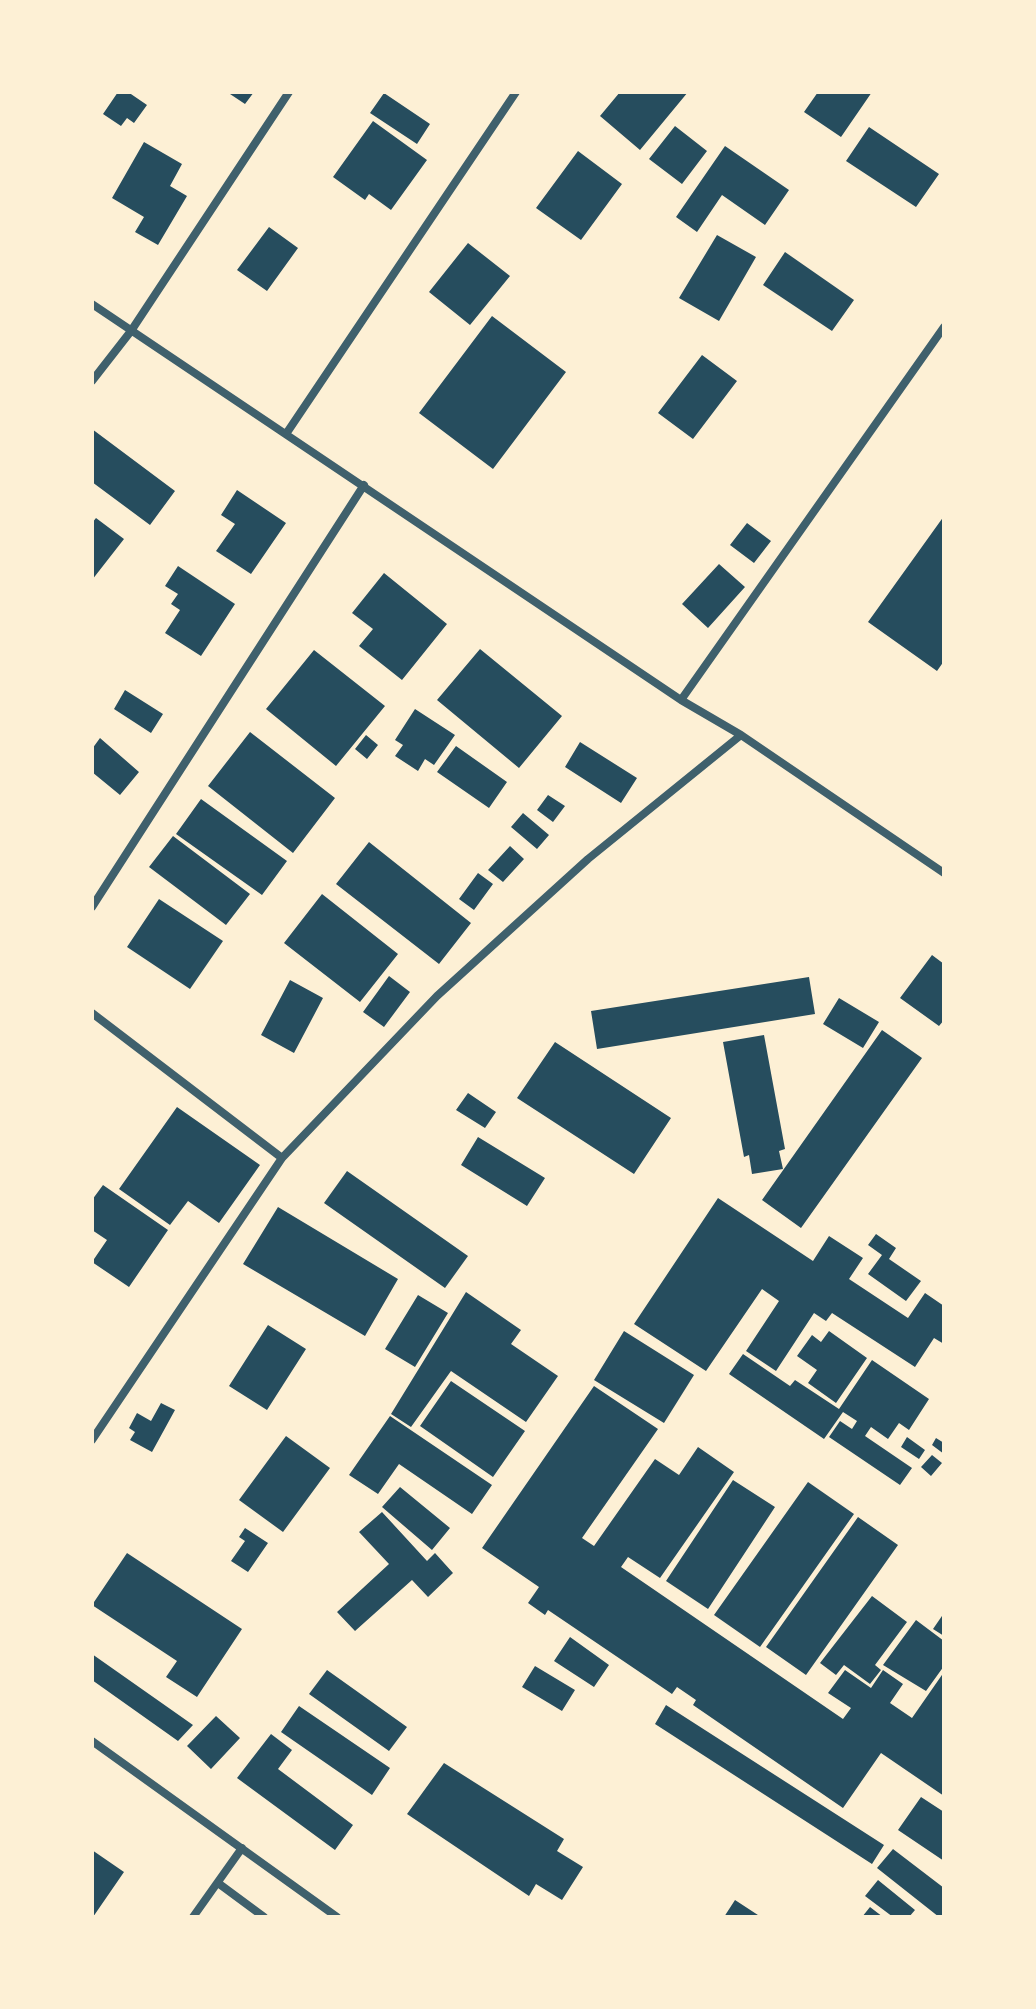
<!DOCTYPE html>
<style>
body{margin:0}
#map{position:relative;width:1036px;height:2009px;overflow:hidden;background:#fdf0d5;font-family:Barlow,sans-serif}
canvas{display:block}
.frame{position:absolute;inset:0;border:94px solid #fdf0d5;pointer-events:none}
</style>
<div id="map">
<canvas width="1036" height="2009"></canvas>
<div class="frame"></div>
</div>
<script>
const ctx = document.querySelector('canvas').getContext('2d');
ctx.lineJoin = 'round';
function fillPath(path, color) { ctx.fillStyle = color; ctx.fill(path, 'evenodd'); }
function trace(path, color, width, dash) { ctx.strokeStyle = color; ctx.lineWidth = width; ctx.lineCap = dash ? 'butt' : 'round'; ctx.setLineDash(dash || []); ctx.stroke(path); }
const building = new Path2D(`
 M118,92H128L147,105L134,123L127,118L121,126L103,114Z
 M227,92H254L245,104Z
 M620,92H688L640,150L600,116Z
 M818,92H872L841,137L804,112Z
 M384,93L430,124L417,144L370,113Z
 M373,121L427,160L391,210L369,194L365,200L333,177Z
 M675,126L707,151L682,184L649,159Z
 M869,127L939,174L916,207L846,161Z
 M144,142L182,164L170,186L187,196L158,245L135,232L144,217L112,198Z
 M725,146L789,190L765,225L722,195L697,232L676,217Z
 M578,151L622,184L581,240L536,208Z
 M269,227L298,248L267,291L237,270Z
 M717,235L756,257L719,321L679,298Z
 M468,243L510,276L470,325L429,292Z
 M785,252L854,300L832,331L763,285Z
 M492,316L566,372L493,469L419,413Z
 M702,355L737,381L693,439L658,413Z
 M92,429L175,491L150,525L92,482Z
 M237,490L286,523L251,574L216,551L235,524L221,515Z
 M944,516V661L937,671L868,622Z
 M96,518L124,539L92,580V523Z
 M747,523L771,541L754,563L730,545Z
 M719,564L745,587L708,628L682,604Z
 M178,566L235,604L201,656L165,633L180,610L171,604L178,594L165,586Z
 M384,573L447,624L402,680L359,646L373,629L352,613Z
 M480,649L562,716L519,768L437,700Z
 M314,650L385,706L336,766L266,709Z
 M125,690L163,714L151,733L114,709Z
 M415,709L455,735L434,765L425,759L418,771L395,756L403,745L395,740Z
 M250,732L335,798L293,853L208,786Z
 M366,735L378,745L367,759L355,749Z
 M100,738L139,772L120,795L92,772V749Z
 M580,742L637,778L621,803L565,767Z
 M456,746L507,782L489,808L437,772Z
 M548,795L565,806L553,822L537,810Z
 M201,799L287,861L262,895L176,834Z
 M523,813L549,835L537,849L511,827Z
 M173,836L250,894L226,925L149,867Z
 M369,842L471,923L439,964L336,884Z
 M510,846L524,859L503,882L488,870Z
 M478,873L493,884L474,910L459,899Z
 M322,894L398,954L360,1002L284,943Z
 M159,899L223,941L190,989L127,947Z
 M932,955L944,964V1020L939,1026L900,998Z
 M389,976L410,992L384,1027L363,1012Z
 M809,977L815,1014L597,1049L591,1011Z
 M290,980L323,998L294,1053L261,1035Z
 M839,998L879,1022L863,1048L823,1024Z
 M882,1030L922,1058L801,1228L762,1200Z
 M764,1035L785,1149L779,1151L783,1169L752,1174L749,1155L744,1157L723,1042Z
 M555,1042L671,1118L634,1174L517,1098Z
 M468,1093L496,1112L485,1128L456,1110Z
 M177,1107L260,1165L219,1223L188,1201L170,1225L119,1189Z
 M478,1137L545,1178L527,1206L461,1165Z
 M347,1171L468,1256L445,1288L324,1203Z
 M103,1185L168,1230L129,1287L92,1262L107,1240L92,1230V1200Z
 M718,1198L813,1261L829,1236L863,1258L849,1279L908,1318L925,1293L944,1306V1344L934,1338L915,1367L832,1313L826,1321L814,1313L776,1371L746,1351L779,1301L762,1289L706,1371L634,1324Z
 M278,1207L398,1279L365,1336L243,1264Z
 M876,1234L896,1248L889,1259L921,1281L906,1301L868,1274L882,1255L868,1245Z
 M466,1292L521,1330L511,1344L558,1376L526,1422L451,1371L411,1427L391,1414Z
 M418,1295L448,1313L415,1367L385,1349Z
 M268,1325L306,1349L267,1410L229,1386Z
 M624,1331L694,1375L664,1423L594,1380Z
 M829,1331L867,1358L836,1403L808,1383L817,1370L797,1356L812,1335L821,1342Z
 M743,1354L790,1386L795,1380L839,1409L872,1360L929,1399L909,1430L899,1423L888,1439L871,1427L865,1436L912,1468L900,1485L829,1437L840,1421L852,1429L857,1421L843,1412L824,1439L729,1374Z
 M451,1381L525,1431L493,1477L420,1426Z
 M594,1386L658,1429L582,1538L594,1546L655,1459L679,1475L698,1447L734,1472L660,1578L628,1557L621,1567L843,1719L851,1708L828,1693L845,1670L871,1688L883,1670L903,1684L890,1703L912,1718L944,1672V1796L881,1753L843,1808L693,1705L696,1700L677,1687L672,1694L548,1610L545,1615L528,1603L539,1587L482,1548Z
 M161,1403L175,1410L152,1452L130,1440L135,1432L129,1428L137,1413L151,1421Z
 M390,1416L492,1485L472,1514L399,1464L378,1494L349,1475Z
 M286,1436L330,1468L283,1532L239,1500Z
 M907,1437L925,1450L919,1459L901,1447Z
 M936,1438L944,1443V1454L932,1445Z
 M932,1455L942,1463L931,1476L921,1467Z
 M733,1480L775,1507L708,1609L666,1581Z
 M808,1482L854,1514L760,1647L714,1615Z
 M400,1487L450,1528L432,1550L382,1507Z
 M382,1512L427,1561L435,1553L453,1573L428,1597L412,1580L355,1631L337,1612L389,1564L359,1532Z
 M858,1517L898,1545L806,1675L766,1647Z
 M245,1528L268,1543L248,1572L231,1561L245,1541L239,1537Z
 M127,1553L242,1629L197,1697L166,1677L177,1661L92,1605Z
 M872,1596L907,1622L875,1665L881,1670L870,1684L844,1665L836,1675L820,1663Z
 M944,1613V1636L933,1629Z
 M916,1620L944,1641V1666L926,1691L883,1665Z
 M570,1637L609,1665L594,1687L554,1661Z
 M92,1654L193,1725L178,1741L92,1680Z
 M535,1666L575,1690L562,1711L522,1687Z
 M327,1670L407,1727L389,1751L309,1694Z
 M666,1705L884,1845L872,1864L655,1724Z
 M299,1706L390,1768L372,1795L281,1732Z
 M216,1716L240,1738L211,1769L187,1746Z
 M271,1734L292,1750L278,1769L353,1825L335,1850L237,1778Z
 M444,1763L564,1839L557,1851L583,1867L562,1900L536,1884L529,1896L407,1814Z
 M921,1797L944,1812V1861L898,1830Z
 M893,1849L944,1888V1917H939L877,1868Z
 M92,1850L124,1872L93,1917H92Z
 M878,1880L915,1910L909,1917H893L865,1896Z
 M735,1900L761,1917H724Z
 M870,1907L883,1917H862Z`);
const minor = new Path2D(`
 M92,304L681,700L741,735L944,873
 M92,381L131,331L289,92
 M286,434L516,92
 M681,700L944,327
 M92,907L364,485
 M92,1013L282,1158
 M92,1440L282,1158L437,996L588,859L741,735
 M92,1741L337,1917
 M218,1883L264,1917
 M193,1917L242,1848`);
fillPath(building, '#264d5e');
trace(minor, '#3f606c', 8);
</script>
